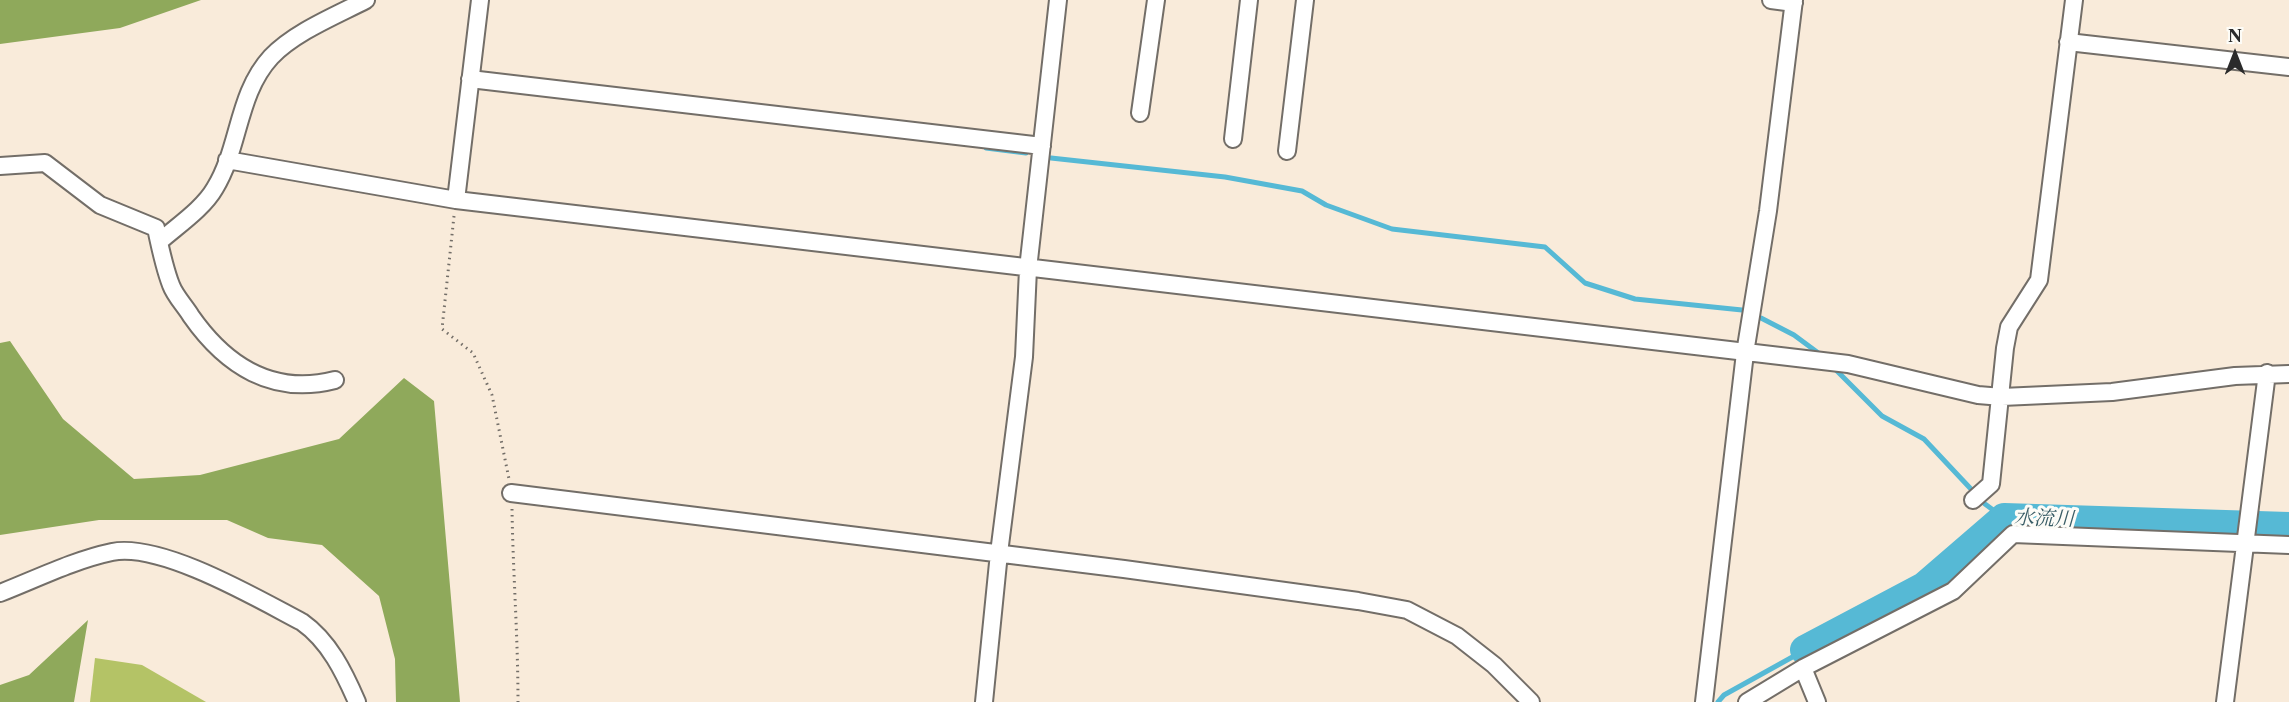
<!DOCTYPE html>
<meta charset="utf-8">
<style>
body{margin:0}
#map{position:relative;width:2289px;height:702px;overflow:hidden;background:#f9ebda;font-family:"Libre Caslon Text",serif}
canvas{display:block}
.north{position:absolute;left:2205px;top:24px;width:60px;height:60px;-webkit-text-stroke:4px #fdfcf7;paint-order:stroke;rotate:0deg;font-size:16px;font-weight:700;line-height:24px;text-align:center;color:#2b2b2b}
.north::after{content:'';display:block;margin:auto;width:21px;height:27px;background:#2b2b2b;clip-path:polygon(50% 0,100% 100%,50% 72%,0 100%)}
</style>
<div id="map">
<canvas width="2289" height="702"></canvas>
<div class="north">N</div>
</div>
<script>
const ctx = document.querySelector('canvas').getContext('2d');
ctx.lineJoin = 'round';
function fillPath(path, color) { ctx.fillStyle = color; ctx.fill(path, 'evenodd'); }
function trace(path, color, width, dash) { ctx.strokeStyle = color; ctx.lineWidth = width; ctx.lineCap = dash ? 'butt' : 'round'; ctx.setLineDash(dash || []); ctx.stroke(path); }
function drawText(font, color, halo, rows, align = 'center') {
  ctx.font = font + ' "Libre Caslon Text","Noto Serif JP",serif'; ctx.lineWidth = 6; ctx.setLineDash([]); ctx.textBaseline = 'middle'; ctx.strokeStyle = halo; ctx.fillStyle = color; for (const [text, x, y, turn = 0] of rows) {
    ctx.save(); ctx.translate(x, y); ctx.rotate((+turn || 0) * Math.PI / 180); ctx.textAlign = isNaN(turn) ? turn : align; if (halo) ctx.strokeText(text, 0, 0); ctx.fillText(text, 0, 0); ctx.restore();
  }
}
const green = new Path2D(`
 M95,658L142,665L206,702H90Z`);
const forest = new Path2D(`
 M0,0H201L120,28L0,44Z
 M10,341L63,419L134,479L200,475L339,439L404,378L434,401L460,702H396L395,659L379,596L322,545L268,538L227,520H99L0,535V343Z
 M88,620L74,702H0V685L29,675Z`);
const stream = new Path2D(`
 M986,148L1026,153
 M1051,158L1225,177L1302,191L1326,205L1392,229L1545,247L1585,283L1635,299L1742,310
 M1761,318L1794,335L1821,355
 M1833,367L1882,416L1924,439L1985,504L2004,518
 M1718,702L1724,695L1805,650`);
const river = new Path2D(`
 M1805,650L1924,587L2004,518L2289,527`);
const path = new Path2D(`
 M454,216L442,329L473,353L492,395L509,479
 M512,509C513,574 518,637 518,702`);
const street = new Path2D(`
 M1771,0L1794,3
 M2068,42L2289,67
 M470,79L1042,146
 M1140,113L1156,0
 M1233,139L1249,0
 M1287,151L1305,0
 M227,160L456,200L1848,364L1978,395L2002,397L2112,392L2235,376L2289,374
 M0,166L45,163L100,205L156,228C160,247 164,267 171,285C175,296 185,306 191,316C226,366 273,396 335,380
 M456,200L480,0
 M159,242C177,226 203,209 215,188C240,147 237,94 271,57C295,32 335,16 366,0
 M511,493L1124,569L1358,601L1407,610L1457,636L1494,665L1531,702
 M1973,500L1991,484L2005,348L2009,327L2039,280L2074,0
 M0,593C36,579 74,560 112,552C161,542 258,599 302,622C329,641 344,672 357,702
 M1803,668L1817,702
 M984,702L999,553L1024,357L1028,269L1058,0
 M1704,702L1745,353L1768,211L1794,0
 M1747,702L1803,668L1953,591L2013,534L2289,545
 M2225,702L2267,373`);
const waterNames = [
 ["水流川",2044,519,2]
];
fillPath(green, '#b4c366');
fillPath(forest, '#8fa95b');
trace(stream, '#56b9d5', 5);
trace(river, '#56b9d5', 30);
trace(street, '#736e68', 20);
trace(path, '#736e68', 3, [1.5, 4.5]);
trace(street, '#fff', 16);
drawText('italic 20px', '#3a5d66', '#fdfcf7', waterNames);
</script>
